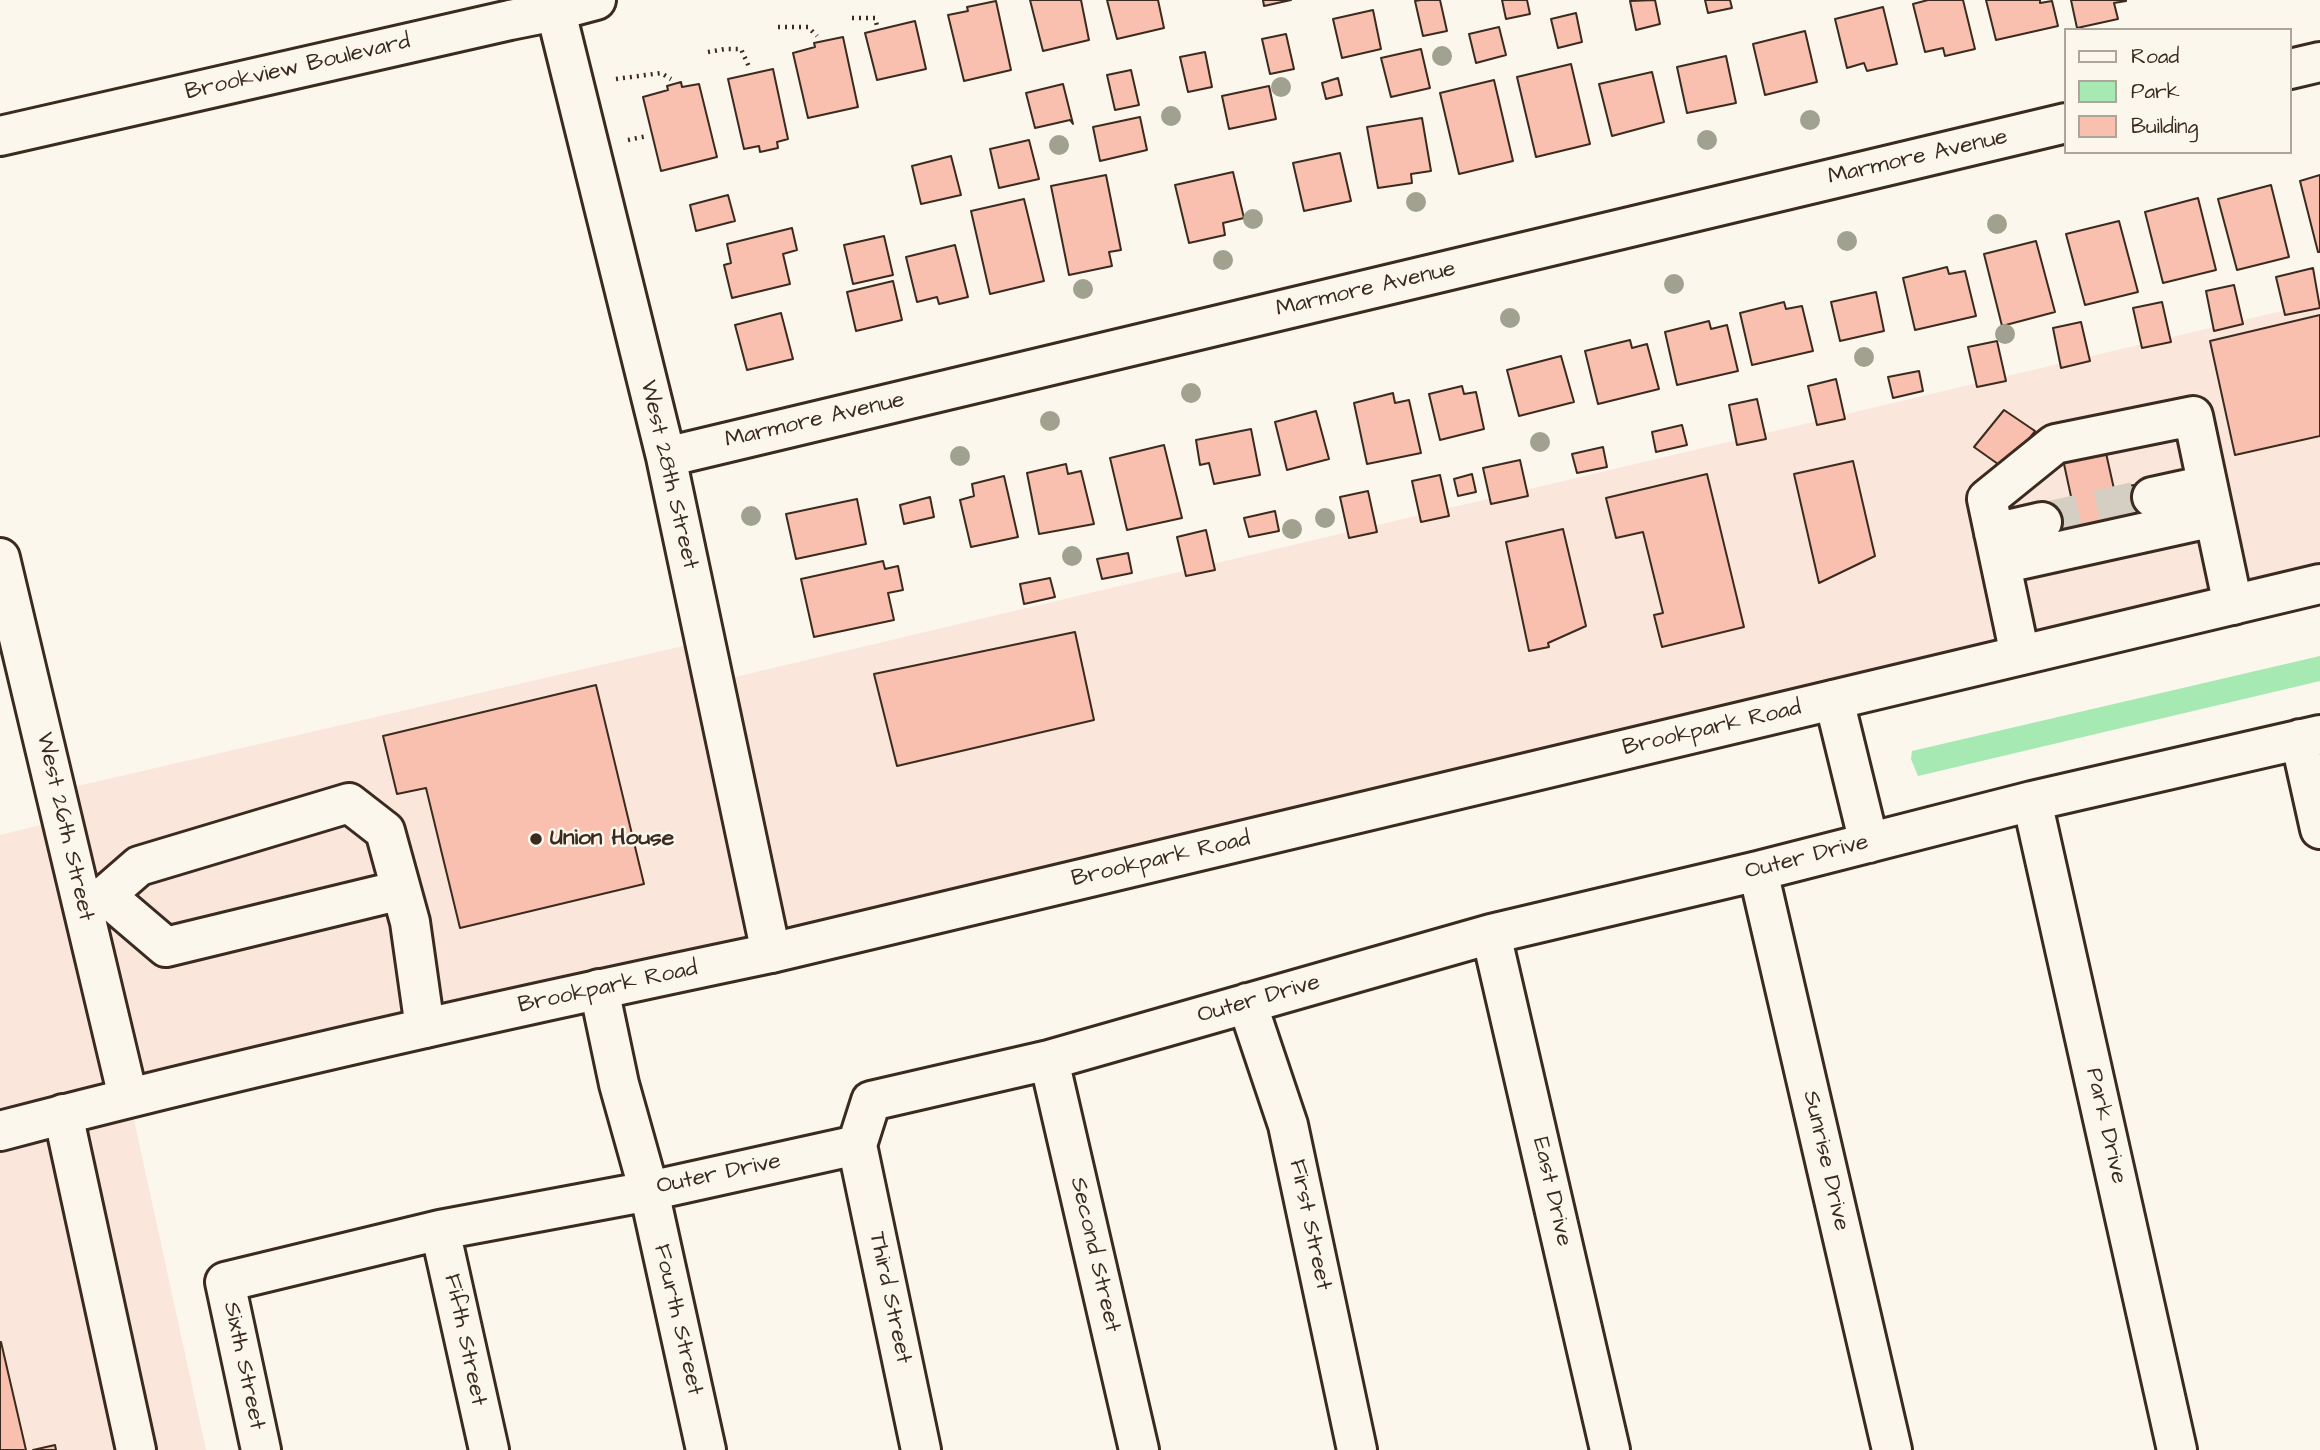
<!DOCTYPE html>
<style>
body{margin:0}
#map{position:relative;width:2320px;height:1450px;overflow:hidden;background:#fbf7ec;font-family:"Architects Daughter",sans-serif}
canvas{display:block}
.legend{position:absolute;left:2064px;top:28px;width:228px;height:126px;box-sizing:border-box;background:#fbf7ec;border:2px solid #aea59a;margin:0;padding:9px 12px;list-style:none;font-size:21px;color:#3b2a1e}
.legend li{display:flex;align-items:center;gap:14px;height:35px}
.legend b{width:35px;border:2px solid #aea59a}
</style>
<div id="map">
<canvas width="2320" height="1450"></canvas>
<ul class="legend">
<li><b style="height:9px;background:#fbf7ec"></b>Road</li>
<li><b style="height:19px;background:#a6e9b3"></b>Park</li>
<li><b style="height:19px;background:#f9c0af"></b>Building</li>
</ul>
</div>
<script>
const ctx = document.querySelector('canvas').getContext('2d');
ctx.lineJoin = 'round';
function fillPath(path, color) { ctx.fillStyle = color; ctx.fill(path, 'evenodd'); }
function trace(path, color, width, dash) { ctx.strokeStyle = color; ctx.lineWidth = width; ctx.lineCap = dash ? 'butt' : 'round'; ctx.setLineDash(dash || []); ctx.stroke(path); }
function drawText(font, color, halo, rows, align = 'center') {
  ctx.font = font + ' "Architects Daughter",sans-serif'; ctx.lineWidth = 5; ctx.setLineDash([]); ctx.textBaseline = 'middle'; ctx.strokeStyle = halo; ctx.fillStyle = color; for (const [text, x, y, turn = 0] of rows) {
    ctx.save(); ctx.translate(x, y); ctx.rotate((+turn || 0) * Math.PI / 180); ctx.textAlign = isNaN(turn) ? turn : align; if (halo) ctx.strokeText(text, 0, 0); ctx.fillText(text, 0, 0); ctx.restore();
  }
}
const built = new Path2D(`
 M2320,302V584L129,1097L206,1450H0V835L62,820L56,791L705,641L714,682Z`);
const green = new Path2D(`
 M2320,656V681L1918,776L1911,759L1912,751Z`);
const building = new Path2D(`
 M1030,0H1081L1089,40L1043,51Z
 M1107,0H1158L1164,28L1117,39Z
 M1263,0H1291L1264,6Z
 M1421,0H1440L1447,31L1423,36L1415,1Z
 M1502,0H1527L1530,14L1506,19Z
 M1655,0L1660,24L1636,30L1630,1Z
 M1705,0H1730L1732,8L1708,13Z
 M1928,0H1963L1975,49L1945,56L1943,48L1925,52L1913,4Z
 M1986,0H2040V3L2052,1L2058,26L1996,40Z
 M2071,0H2126V1L2114,3L2118,19L2077,28Z
 M996,1L1011,70L964,81L948,15L968,11L967,7Z
 M1883,7L1897,64L1867,71L1864,63L1847,68L1835,19Z
 M1373,10L1381,49L1342,58L1333,19Z
 M1576,13L1582,42L1558,48L1551,19Z
 M915,21L926,69L877,80L865,33Z
 M1499,27L1506,55L1476,63L1469,34Z
 M1805,31L1817,82L1765,95L1753,44Z
 M1286,34L1294,69L1270,74L1262,39Z
 M843,37L858,107L808,118L793,53L815,47L814,43Z
 M1421,49L1430,88L1391,97L1381,58Z
 M1205,52L1212,87L1188,92L1180,57Z
 M1726,56L1736,103L1687,113L1677,67Z
 M1571,64L1590,144L1536,157L1517,77Z
 M773,69L788,139L777,142L778,148L760,152L759,146L744,149L728,79Z
 M1131,70L1139,105L1115,110L1107,75Z
 M1652,72L1664,122L1612,136L1599,84Z
 M1338,78L1342,95L1326,99L1322,83Z
 M1494,80L1513,161L1459,174L1440,93Z
 M681,82L682,87L699,84L717,157L661,171L643,97L668,90L667,86Z
 M1063,84L1073,124L1070,120L1035,128L1026,93Z
 M1269,86L1276,119L1229,129L1222,96Z
 M1140,117L1147,150L1100,161L1093,127Z
 M1422,118L1431,171L1411,174L1412,183L1378,188L1367,127Z
 M1029,140L1039,179L999,188L990,149Z
 M1340,153L1351,201L1304,211L1293,163Z
 M951,156L961,195L921,204L912,166Z
 M1233,172L1244,218L1223,223L1225,235L1189,243L1175,185Z
 M1106,175L1121,250L1109,252L1112,266L1069,275L1051,186Z
 M2320,175V252H2318L2300,181Z
 M2271,185L2289,257L2237,270L2218,199Z
 M728,195L735,221L696,231L690,205Z
 M2198,198L2216,270L2163,283L2145,212Z
 M1024,199L1044,281L990,294L971,211Z
 M2119,221L2138,292L2085,305L2066,234Z
 M792,228L797,250L783,254L790,284L732,298L724,265L731,263L727,244Z
 M884,236L893,275L853,284L844,245Z
 M2036,241L2055,312L2002,326L1984,254Z
 M955,245L968,297L939,304L937,297L917,302L906,257Z
 M1947,267L1949,274L1965,271L1976,316L1915,330L1903,278Z
 M2313,268L2320,308L2285,315L2276,277Z
 M893,281L902,320L856,331L847,292Z
 M2234,285L2243,324L2214,331L2206,291Z
 M1876,292L1884,331L1840,341L1831,302Z
 M1784,302L1786,309L1802,306L1813,351L1752,365L1740,313Z
 M2162,302L2171,342L2142,348L2133,308Z
 M781,313L793,359L747,370L735,325Z
 M2320,315V436L2235,455L2210,341Z
 M1709,321L1711,329L1727,325L1738,371L1677,385L1665,332Z
 M2081,322L2090,361L2061,368L2053,328Z
 M1630,340L1632,348L1647,344L1659,389L1598,404L1585,351Z
 M1997,341L2006,381L1977,387L1968,347Z
 M1561,356L1574,402L1519,416L1507,370Z
 M1919,371L1923,391L1893,398L1888,377Z
 M1836,379L1845,419L1817,425L1808,386Z
 M1462,386L1464,394L1476,392L1484,429L1440,440L1429,394Z
 M1393,393L1395,403L1409,400L1421,453L1367,464L1354,403Z
 M1757,399L1766,439L1737,445L1729,405Z
 M2004,410L2035,431L2005,469L1974,447Z
 M1316,411L1329,459L1287,470L1275,422Z
 M1682,425L1687,445L1656,452L1652,432Z
 M1251,429L1260,475L1214,484L1209,463L1200,465L1196,440Z
 M1164,445L1182,518L1127,530L1110,458Z
 M1603,447L1607,467L1577,473L1572,454Z
 M2097,450L2106,453L2114,489L2139,484L2157,516L2048,542L2046,507L2072,501L2064,464L2069,458Z
 M1520,460L1528,496L1491,504L1483,468Z
 M1853,461L1875,556L1819,583L1794,474Z
 M1066,464L1068,474L1081,471L1094,524L1039,534L1027,473Z
 M1472,474L1476,492L1458,496L1454,479Z
 M1707,474L1744,627L1662,647L1654,615L1663,613L1643,532L1616,538L1606,498Z
 M1440,475L1449,516L1421,522L1412,481Z
 M1004,476L1018,537L971,547L960,500L974,496L972,484Z
 M1368,491L1377,532L1349,538L1340,497Z
 M930,497L934,517L904,524L900,505Z
 M857,499L866,544L796,559L786,514Z
 M1275,511L1279,531L1249,537L1244,518Z
 M1563,529L1586,626L1548,643L1549,647L1529,651L1506,542Z
 M1206,530L1215,570L1186,576L1177,537Z
 M1128,553L1132,573L1102,579L1097,559Z
 M883,561L885,569L898,566L903,590L888,593L894,620L814,637L801,579Z
 M1050,578L1055,597L1024,604L1020,584Z
 M1075,632L1094,720L897,766L874,674Z
 M596,685L644,884L460,928L426,788L397,794L383,736Z
 M0,1342H1L26,1450H0Z
 M55,1445L56,1450H33Z`);
const minorTunnel = new Path2D(`
 M2042,522L2152,497`);
const path = new Path2D(`
 M852,18H875L877,26
 M778,27H808L817,36
 M708,52L725,49H741L750,69
 M616,79L661,73L671,79
 M628,140L647,136`);
const minor = new Path2D(`
 M553,0L666,457L771,953
 M2290,69L2320,62
 M0,136L510,20L555,11L596,0
 M666,457L2066,123
 M2152,497L2207,485
 M1994,533L2042,522
 M0,558L128,1097
 M2001,564L2214,517
 M2020,655L1987,499L2055,444L2193,416L2233,605
 M1834,700L1869,843
 M2300,739L2320,829
 M2032,801L2177,1450
 M1758,871L1892,1450
 M105,895L166,947L401,890
 M85,913L139,866L349,803L385,831L410,922L425,1028
 M1491,934L1610,1450
 M599,989L619,1084L649,1191L706,1450
 M1247,1003L1288,1125L1357,1450
 M1049,1060L1139,1450
 M63,1114L136,1450
 M857,1145L921,1450
 M440,1230L489,1450
 M261,1450L225,1282L440,1230L649,1191L857,1145L871,1101L1049,1060L1491,934L1758,871L2032,801L2320,735`);
const major = new Path2D(`
 M0,1131C255,1064 513,1007 771,953L2320,584`);
const trees = [
 [1442,56],
 [1281,87],
 [1171,116],
 [1810,120],
 [1707,140],
 [1059,145],
 [1416,202],
 [1253,219],
 [1997,224],
 [1847,241],
 [1223,260],
 [1674,284],
 [1083,289],
 [1510,318],
 [2005,334],
 [1864,357],
 [1191,393],
 [1050,421],
 [1540,442],
 [960,456],
 [751,516],
 [1325,518],
 [1292,529],
 [1072,556]
];
const markers = [
 [536,839,7,"#3b2a1e"]
];
const streetNames = [
 ["Brookview Boulevard",298,68,-13],
 ["Marmore Avenue",1918,158,-13],
 ["Marmore Avenue",1366,290,-13],
 ["Marmore Avenue",815,421,-13],
 ["West 28th Street",668,475,77],
 ["Brookpark Road",1712,729,-13],
 ["West 26th Street",64,827,77],
 ["Outer Drive",1807,858,-14],
 ["Brookpark Road",1161,860,-13],
 ["Brookpark Road",608,988,-12],
 ["Outer Drive",1259,1000,-16],
 ["Park Drive",2105,1126,77],
 ["Sunrise Drive",1825,1161,77],
 ["Outer Drive",719,1175,-12],
 ["East Drive",1551,1192,77],
 ["First Street",1309,1225,78],
 ["Second Street",1094,1255,77],
 ["Third Street",889,1298,78],
 ["Fourth Street",677,1320,77],
 ["Fifth Street",464,1340,78],
 ["Sixth Street",243,1366,78]
];
const poiNames = [
 ["Union House",550,839]
];
fillPath(built, '#fae6da');
fillPath(green, '#a6e9b3');
fillPath(building, '#f9c0af');
trace(building, '#3b2a1e', 2);
trace(minorTunnel, '#d5cec3', 38, [38, 19]);
trace(minor, '#3b2a1e', 44);
trace(major, '#3b2a1e', 44);
trace(path, '#3b2a1e', 4.5, [2, 5]);
trace(minor, '#fbf7ec', 38);
trace(major, '#fbf7ec', 38);
ctx.fillStyle = '#a0a18f';
for (const [x, y] of trees) { ctx.beginPath(); ctx.arc(x, y, 10, 0, 2 * Math.PI); ctx.fill(); }
for (const [x, y, r, color] of markers) { const dot = new Path2D(); dot.arc(x, y, r, 0, 2 * Math.PI); ctx.fillStyle = color; ctx.fill(dot); trace(dot, '#fbf7ec', 2.5); }
drawText('23px', '#3b2a1e', '#fbf7ec', streetNames);
drawText('bold 23px', '#3b2a1e', '#fbf7ec', poiNames, 'left');
</script>
